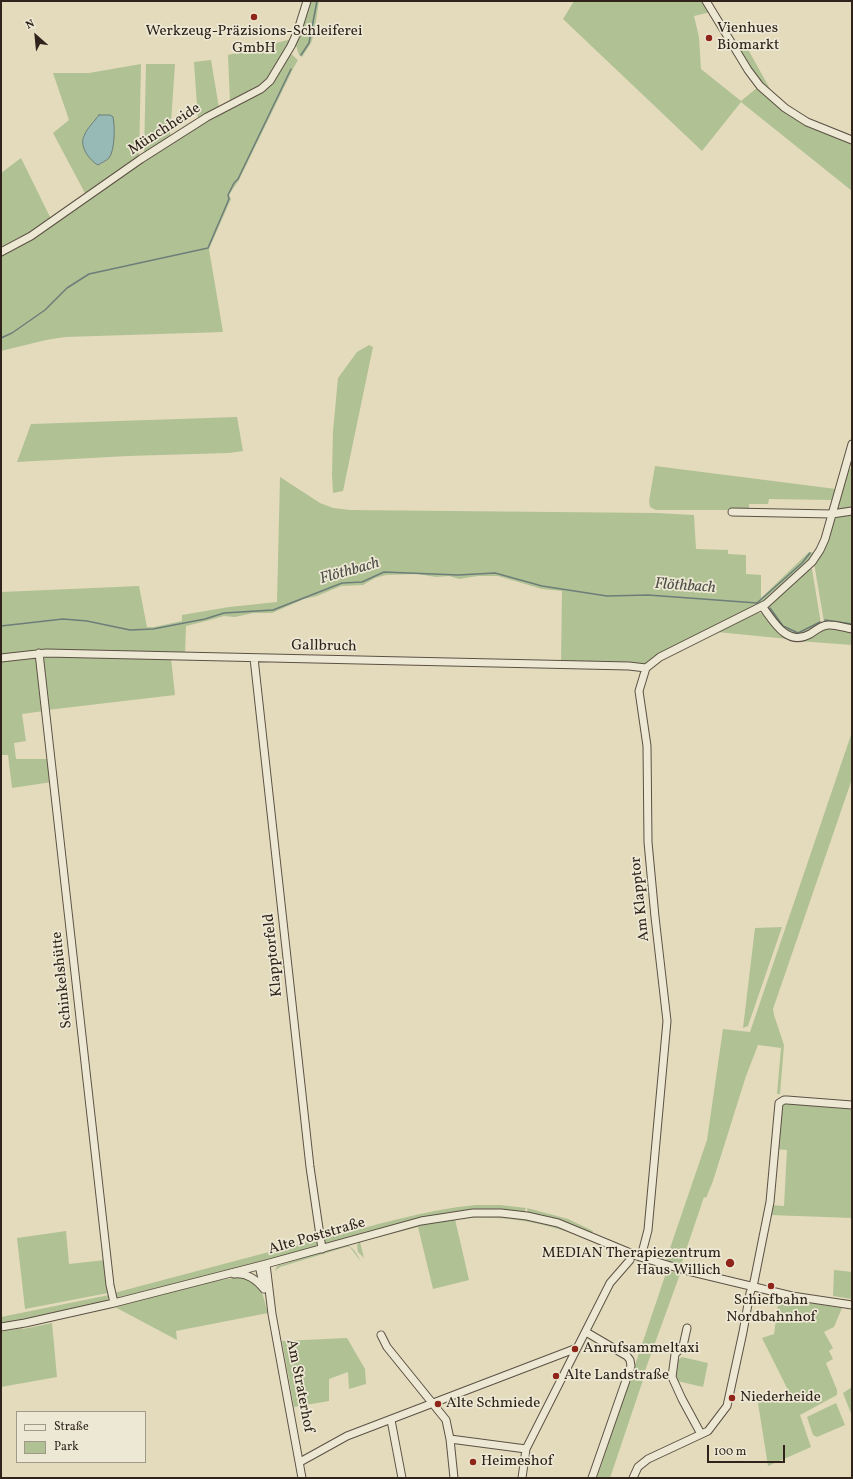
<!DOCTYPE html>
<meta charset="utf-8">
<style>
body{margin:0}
#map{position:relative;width:853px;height:1479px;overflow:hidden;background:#e4dbbd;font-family:Vollkorn,serif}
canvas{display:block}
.frame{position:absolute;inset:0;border:2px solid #2f231c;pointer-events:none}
.legend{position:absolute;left:16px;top:1411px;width:130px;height:52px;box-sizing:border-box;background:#ede8d4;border:1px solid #a1998a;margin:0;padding:5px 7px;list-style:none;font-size:12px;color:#2f231c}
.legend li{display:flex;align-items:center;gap:8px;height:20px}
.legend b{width:20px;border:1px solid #a1998a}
.north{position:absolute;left:16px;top:16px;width:40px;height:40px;-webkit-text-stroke:3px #ede8d4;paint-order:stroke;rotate:333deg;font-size:11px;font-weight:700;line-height:16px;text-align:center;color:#2f231c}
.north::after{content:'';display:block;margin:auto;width:14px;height:18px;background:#2f231c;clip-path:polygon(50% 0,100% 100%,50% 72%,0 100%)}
.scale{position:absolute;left:707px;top:1445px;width:78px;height:18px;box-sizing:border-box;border:2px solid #2f231c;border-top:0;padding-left:5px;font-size:12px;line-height:14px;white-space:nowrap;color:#2f231c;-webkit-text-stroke:3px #ede8d4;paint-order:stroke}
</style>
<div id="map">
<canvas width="853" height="1479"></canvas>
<div class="frame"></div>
<ul class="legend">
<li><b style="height:5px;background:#ede8d4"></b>Straße</li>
<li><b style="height:11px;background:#b0c194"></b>Park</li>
</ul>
<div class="north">N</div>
<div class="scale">100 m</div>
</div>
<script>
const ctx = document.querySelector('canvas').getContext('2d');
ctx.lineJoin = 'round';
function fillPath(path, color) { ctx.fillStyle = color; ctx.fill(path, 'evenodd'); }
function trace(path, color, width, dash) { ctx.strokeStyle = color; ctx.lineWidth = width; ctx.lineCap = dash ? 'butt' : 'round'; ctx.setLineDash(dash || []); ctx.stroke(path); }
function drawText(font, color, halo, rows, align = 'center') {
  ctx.font = font + ' Vollkorn,serif'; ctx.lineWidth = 3.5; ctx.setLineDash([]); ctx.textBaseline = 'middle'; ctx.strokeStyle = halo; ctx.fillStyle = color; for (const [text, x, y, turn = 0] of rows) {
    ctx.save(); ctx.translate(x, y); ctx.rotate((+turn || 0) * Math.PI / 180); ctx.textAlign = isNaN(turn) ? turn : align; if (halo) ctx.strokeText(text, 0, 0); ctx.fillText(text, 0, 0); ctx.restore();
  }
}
const green = new Path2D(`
 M309,1H319L314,34L311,43L302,57L299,55L295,42Z
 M574,1H704L711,12L694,16L699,37L701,69L741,101L758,87L790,115L852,143V191L741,102L702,151L563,19Z
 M292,39L263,85L230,103L228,55Z
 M745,42L750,53L774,96L761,85L737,47Z
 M290,53L298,60L293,69L239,180L229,195L231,199L209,249L223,332L65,337L46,340L1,351V254L173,140L222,112L253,97Z
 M211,60L219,108L198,120L194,62Z
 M141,64L139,158L86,195L53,133L69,120L53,73H89Z
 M146,64H175L170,137L144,155Z
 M21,158L51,219L31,234L1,249V173Z
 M369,345L373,347L343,491L333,493L332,475L333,431L338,378L357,352Z
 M237,417L243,451L229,453L128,456L17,462L31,424Z
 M655,466L836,489L833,500L769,499L768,504H749V508L732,510H656L650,507L649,501Z
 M847,469H852V509L840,510L837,507Z
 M280,477L320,503L333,508L350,510L656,513L694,515L696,549L728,550V554L746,555V574L761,575V598L809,552L816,553L766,602L658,655L645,664L641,665L561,663L562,591L542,589L498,576H478L459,579L449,576L436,577L417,574L386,575L375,578L363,585L341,586L317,596L304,599L272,613H253L235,617L224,616L206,621L186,626L185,655L1,657V592L139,586L147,627H154L182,621V615L229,607L277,602Z
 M852,513V627L824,622L814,563L834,517Z
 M808,568L812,569L821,624L798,636L780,628L767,609L769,605H770Z
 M756,612L764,614L778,632L788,639L717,632Z
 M831,627L852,631V645L799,641C811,638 819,629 831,627Z
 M34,655L38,658L44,711L22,714L26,741L14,743L16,759H49L52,782L12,788L8,755H1V660Z
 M45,655L171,658L175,695L47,710L42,657Z
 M852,732V779L773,1009L774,1015L784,1045L780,1094H777L781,1048L758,1045L746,1076L713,1181L706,1198L704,1197L682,1262L683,1263V1265L666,1260L707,1140L723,1029L750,1032Z
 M782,927L748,1026L743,1028L755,928Z
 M783,1101L852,1106V1218L770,1215L772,1205L784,1206L787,1150L776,1149L780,1104Z
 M476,1205H500L526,1208L524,1212L493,1210L461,1211L446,1213L325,1244L322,1239C373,1226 424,1210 476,1205Z
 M527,1208L568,1219L593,1231L592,1233L566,1223L528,1213Z
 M488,1215C520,1218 549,1221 578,1235C533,1220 502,1215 455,1219L469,1280L433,1289L418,1227L360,1242L364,1258L358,1252L357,1245L361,1240C403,1229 445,1217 488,1215Z
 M66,1231L69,1264L105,1260L108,1293L25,1309L17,1238Z
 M318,1239L316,1247L117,1298L114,1293Z
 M345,1245C354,1246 357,1255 361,1262L350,1247H346L280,1267L275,1271L277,1266Z
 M667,1270L680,1274L642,1379L643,1380L610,1478H597Z
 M834,1270L852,1272V1299L833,1296Z
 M233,1278C261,1277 261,1289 268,1313L176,1331L177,1340L113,1306L208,1282Z
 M109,1295L107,1301L44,1316L1,1324V1317Z
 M779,1298L842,1308L834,1327L824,1332L833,1348L829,1351L833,1359L826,1363L837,1390V1395L800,1415L811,1447L768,1466L758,1403L790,1394L762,1338L774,1334Z
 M52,1323L57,1377L1,1387V1332L22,1328L23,1329Z
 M347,1338L365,1369L366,1384L349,1389L348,1372L329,1379V1401L294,1407L282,1341Z
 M682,1357L708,1363L703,1387L677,1381L674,1376L677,1361Z
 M852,1387V1416L843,1393Z
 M836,1403L845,1425L817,1437L813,1435L807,1417Z`);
const water = new Path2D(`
 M99,115H110L113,117C115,126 115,150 109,158C106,161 101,163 98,165C89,160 79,146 84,136C87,128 94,122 99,115Z`);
const stream = new Path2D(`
 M301,55L309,43L317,1
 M1,338L12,333L45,310L67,288L89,274L208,248L229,199L228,195L234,183L238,179L291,69
 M770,608L783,626L798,633L820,622
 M825,620L852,624
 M1,626L63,619L87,621L130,630L153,629L205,619L224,613L273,610L342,583L362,582L384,572L458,575L495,573L542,586L607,596L648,595L757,603L802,563L810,553`);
const minor = new Path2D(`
 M706,1L748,70L760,86L785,108L807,122L852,140
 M1,252L31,236L141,159L207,117L261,89L270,81L291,46L297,33L307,1
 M732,512L832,514L852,511
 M762,606C774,622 787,647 810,634C816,630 823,624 830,625C837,625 845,628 852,629
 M39,653L110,1285L114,1303
 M1,658L46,653L629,666L646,668
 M254,658L310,1167L322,1249
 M637,1256L642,1253L648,1230L667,1021L655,917L648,842L647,746L639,691L646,668L660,657L766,604L812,562L820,550L825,539L852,444
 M266,1264L272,1314L302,1478
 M259,1266L264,1287
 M234,1274C246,1272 257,1280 264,1289
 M1,1327L25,1323L114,1303L266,1264L421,1221L473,1213H501L527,1216L558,1223L640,1257L688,1271L792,1296L852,1305
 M687,1328L683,1346L675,1354L672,1377L682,1399L701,1434
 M586,1332L627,1356L630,1360L631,1366L592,1478
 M381,1335L387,1347L446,1420L450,1439L454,1478
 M391,1420L402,1478
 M450,1439L526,1449
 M300,1462L347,1436L577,1348
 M522,1478L526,1449L610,1283L630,1260
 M633,1478L638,1467L648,1459L708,1431L727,1406L743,1332L750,1293L754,1282L770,1202L779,1103L784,1100H787L852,1105`);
const markers = [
 [254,17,4,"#8f2418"],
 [709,38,4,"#8f2418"],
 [730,1263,5,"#8f2418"],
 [771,1286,4,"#8f2418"],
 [575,1349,4,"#8f2418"],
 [556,1376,4,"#8f2418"],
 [732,1398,4,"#8f2418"],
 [438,1404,4,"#8f2418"],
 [473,1462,4,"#8f2418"]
];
const poiNames = [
 ["Vienhues",717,29],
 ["Biomarkt",717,46],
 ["Werkzeug-Präzisions-Schleiferei",254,32,"center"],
 ["GmbH",254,49,"center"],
 ["MEDIAN Therapiezentrum",721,1254,"right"],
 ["Haus Willich",721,1271,"right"],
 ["Schiefbahn",771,1301,"center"],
 ["Nordbahnhof",771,1318,"center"],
 ["Anrufsammeltaxi",583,1349],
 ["Alte Landstraße",564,1376],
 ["Niederheide",740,1398],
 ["Alte Schmiede",446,1404],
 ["Heimeshof",481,1462]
];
const streetNames = [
 ["Münchheide",165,130,-33],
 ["Gallbruch",324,647,1],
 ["Am Klapptor",641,899,-96],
 ["Klapptorfeld",274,955,-96],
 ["Schinkelshütte",63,980,-96],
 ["Alte Poststraße",317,1237,-16],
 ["Am Straterhof",299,1386,79]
];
const waterNames = [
 ["Flöthbach",350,572,-16],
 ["Flöthbach",685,587,4]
];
fillPath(green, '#b0c194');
fillPath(water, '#97bab7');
trace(water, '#6d7e79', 1);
trace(stream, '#6d7e79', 1.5);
trace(minor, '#5c5144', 9);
trace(minor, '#ede8d4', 7);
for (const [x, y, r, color] of markers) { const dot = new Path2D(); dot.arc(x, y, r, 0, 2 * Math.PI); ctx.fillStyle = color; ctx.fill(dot); trace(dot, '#ede8d4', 1.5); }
drawText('15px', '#2f231c', '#ede8d4', poiNames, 'left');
drawText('15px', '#2f231c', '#ede8d4', streetNames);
drawText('italic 16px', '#4e504a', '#ede8d4', waterNames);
</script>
